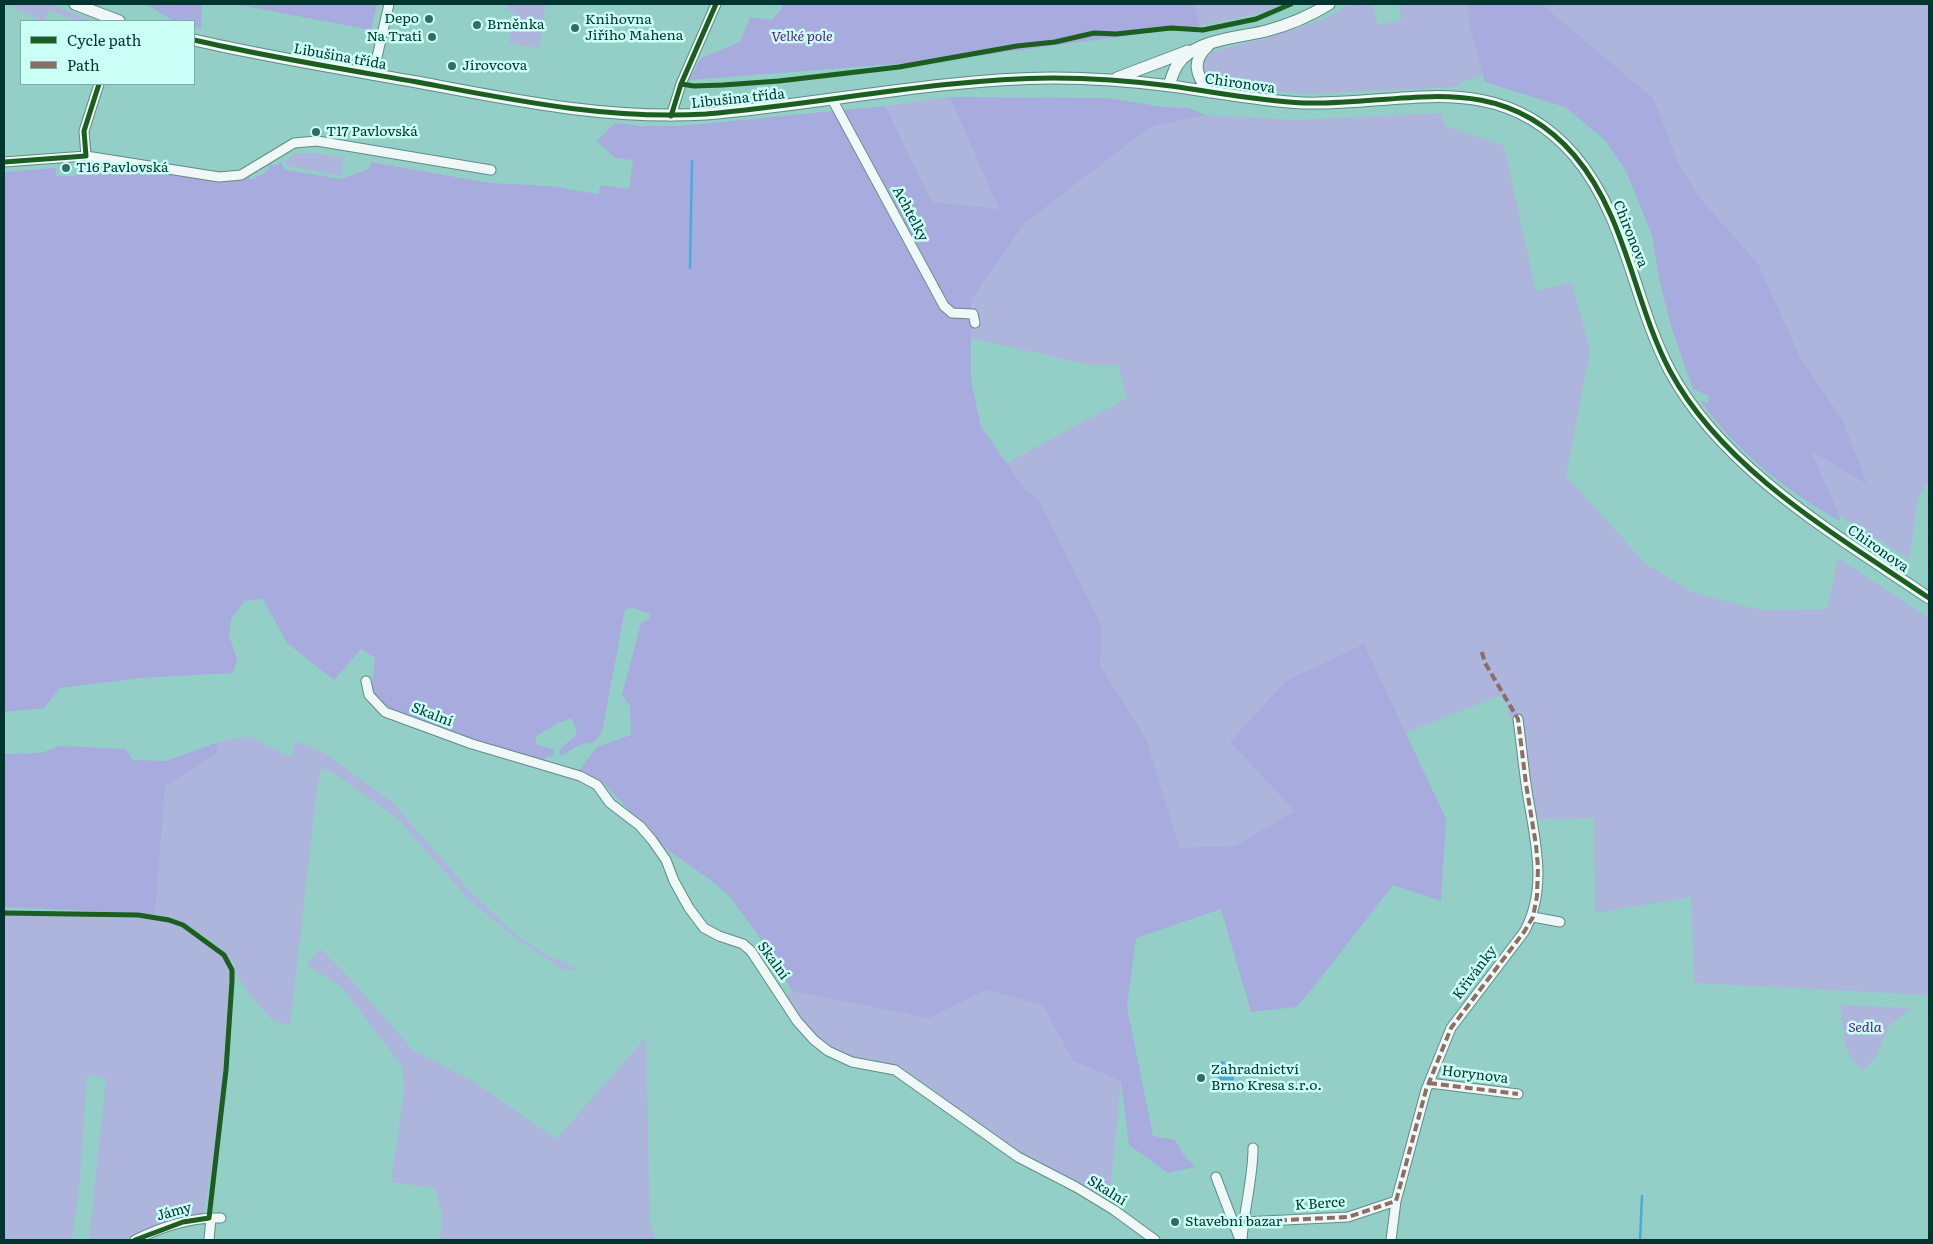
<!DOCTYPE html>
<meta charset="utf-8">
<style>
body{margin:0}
#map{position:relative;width:1933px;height:1244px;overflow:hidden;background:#93cfc6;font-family:Literata,serif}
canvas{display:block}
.frame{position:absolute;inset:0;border:5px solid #013530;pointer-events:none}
.legend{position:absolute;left:20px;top:20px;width:175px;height:65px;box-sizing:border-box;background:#ccfff6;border:1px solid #7baea7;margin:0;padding:6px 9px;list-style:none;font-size:15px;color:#013530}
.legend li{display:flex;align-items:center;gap:10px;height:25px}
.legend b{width:25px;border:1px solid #7baea7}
</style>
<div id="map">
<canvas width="1933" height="1244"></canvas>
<div class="frame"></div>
<ul class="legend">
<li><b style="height:6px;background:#1b5e20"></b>Cycle path</li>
<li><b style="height:6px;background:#8d6e63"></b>Path</li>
</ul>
</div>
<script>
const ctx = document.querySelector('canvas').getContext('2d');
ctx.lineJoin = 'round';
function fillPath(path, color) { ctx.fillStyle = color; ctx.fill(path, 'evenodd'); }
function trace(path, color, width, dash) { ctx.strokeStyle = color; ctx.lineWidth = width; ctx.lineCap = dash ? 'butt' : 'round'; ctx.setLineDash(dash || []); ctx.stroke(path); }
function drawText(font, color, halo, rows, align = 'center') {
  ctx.font = font + ' Literata,serif'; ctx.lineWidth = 5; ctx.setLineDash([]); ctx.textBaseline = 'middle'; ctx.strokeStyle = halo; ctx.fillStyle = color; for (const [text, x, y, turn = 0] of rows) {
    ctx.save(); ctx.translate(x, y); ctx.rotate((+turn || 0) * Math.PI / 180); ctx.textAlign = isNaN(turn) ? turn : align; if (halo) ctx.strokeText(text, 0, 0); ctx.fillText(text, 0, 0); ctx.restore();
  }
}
const green = new Path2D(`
 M4,4H51L93,21H77L49,10L44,21Z
 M507,4H546L539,48L509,43L514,11L506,10Z
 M1194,4H1284L1265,12L1200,26Z
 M1350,4H1373L1378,25L1402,20L1398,4H1467L1470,27L1483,75L1461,82L1458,87L1305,94L1226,86L1212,82L1206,76L1203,67L1205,59L1214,51L1268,38L1304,26L1326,18Z
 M1544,4H1929V481L1918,497L1909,559L1839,515L1810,450L1866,483L1842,419L1800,357L1758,264L1700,198L1679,165L1654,99L1546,8Z
 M950,97L1000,209L932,202L885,106Z
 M1441,113L1445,126L1504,146L1536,291L1572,282L1590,351L1566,476L1646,564L1694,593L1761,610L1827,609L1838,558L1929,618V995L1694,983L1691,897L1595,913L1594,818L1528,820C1523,778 1521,733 1501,695L1405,733L1364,644L1296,811L1235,846L1180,848L1146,739L1100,665L1102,626L1039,500L1025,489L1007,463L1127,398L1118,365H1090L971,338V300L1025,223L1150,127L1206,115L1296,120Z
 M298,153H314L344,158L341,176L287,166L285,161Z
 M249,736L292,758L295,741L323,752L392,802L468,889L514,933L540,951L580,971L562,969L517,939L470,901L397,818L332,772L321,768L317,788L290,1026L271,1019L249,994L234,971L235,965C216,940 186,921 155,914L165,786L215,754L218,742Z
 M4,915L138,918L170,922L181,926L223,957L230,969L224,1070L215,1150L203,1215L178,1219L153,1227L126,1240H89L106,1078L87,1075L80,1180L72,1240H4Z
 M320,948L349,977L413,1050L476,1083L556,1139L646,1037L650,1225L656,1240H440L442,1215L435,1188L391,1182L404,1091L403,1068L342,987L307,965Z
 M986,990L1043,1005L1073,1061L1121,1081L1109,1203L1022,1155L917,1082C905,1064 898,1066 878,1064C865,1063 847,1059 836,1054C812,1043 798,1017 785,995L792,991L929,1018Z
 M1840,1005L1911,1008L1889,1026L1876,1056L1862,1071L1846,1050Z`);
const forest = new Path2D(`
 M146,4H202L201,29L194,27V21H174Z
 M235,4H377L371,30Z
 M782,4H1194L1200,26L946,60L689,80L701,58L740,42L750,17L772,20L782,8Z
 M1467,4H1544L1546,8L1654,99L1679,165L1700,198L1758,264L1800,357L1842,419L1867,484L1811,451L1839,515L1840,521C1786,491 1736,451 1700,400L1708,403L1709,396L1693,389L1672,329L1660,283L1652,235L1626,171L1605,140L1565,107L1485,82L1470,27Z
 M950,97L1106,98L1164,107L1188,108L1206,115L1150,127L1025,223L971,300V380L981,427L1025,489L1039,500L1102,626L1100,665L1146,739L1180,848L1235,846L1295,811L1230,742L1286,681L1364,644L1446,819L1441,901L1393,885L1316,984L1296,1007L1251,1012L1221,909L1136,938L1127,1007L1153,1136L1175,1140L1183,1154L1195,1167L1168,1173L1129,1145L1121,1081L1073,1061L1043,1005L986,990L929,1018L792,991L757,933L728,895L712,881L669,851L604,784L579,771L597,747L631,735L630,706L622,695L641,623L649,619L650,614L633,608L625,609L602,732L594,742L581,744L561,756L559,750L577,734L572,718L558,723L535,737L537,745L554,749L553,756L546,757L543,762L521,757L394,711L371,694L375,658L361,649L334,680L287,643L263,599L245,601L231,619L229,635L237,659L233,673L141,678L60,688L44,708L4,712V172L56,168V176H76L78,167L88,166V160L249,177L252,180L269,170V163L274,166L281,162L285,170L341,179L369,169L371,162L489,183L549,186L598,194L601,185L629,189L633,160L615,158L597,141L615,123L641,126H681L885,106L932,202L999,209Z
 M218,742L216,754L165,786L155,914L4,907V754L41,753L60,746L126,749L133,760L167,761Z`);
const water = new Path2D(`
 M1222,1061L1225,1062V1070L1234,1072V1082L1223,1083C1216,1076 1211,1066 1222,1061Z`);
const stream = new Path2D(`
 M690,268L692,161
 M1640,1240L1642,1196`);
const minor = new Path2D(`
 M373,75L389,4
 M832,99L944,306L952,313L973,314L975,323
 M671,116L681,84L716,4
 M86,156L219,177L241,175L294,143L317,141L491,170
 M4,162L86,156L84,131L99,84
 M366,681L369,695L385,712L472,744L580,776L597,785L610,803L640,826L652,840L666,860L674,881L689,908L704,928L719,936L743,944L751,951L797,1021L814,1040L828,1051L852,1062L895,1070L1018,1157L1076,1187L1114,1210L1155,1240
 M1533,917L1560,922
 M1429,1083L1518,1094
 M1216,1177L1240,1240
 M1243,1222L1348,1217L1396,1201
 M135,1240C161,1227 192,1217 221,1218
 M209,1240L211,1218
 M1242,1240C1244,1209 1253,1179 1253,1148
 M1391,1240L1396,1201L1426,1090L1451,1028L1524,932C1550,886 1533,833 1526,784C1523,763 1521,741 1518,719`);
const tertiary = new Path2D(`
 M75,4L119,21
 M194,40C268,57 343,69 417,82C513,100 608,120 706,114C822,104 936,79 1053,78C1092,78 1132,81 1171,86C1215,92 1259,101 1303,103C1403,106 1497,66 1574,155C1627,217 1633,301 1670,371C1724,471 1838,536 1929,598
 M1208,46C1191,61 1196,75 1209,92
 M1117,78L1188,51
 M1169,86C1172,76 1175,66 1182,59C1201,39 1241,37 1266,31C1288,25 1310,16 1329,4`);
const quiet = new Path2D(`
 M1429,1083L1518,1094
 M1243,1222L1348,1217L1396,1201L1426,1090L1451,1028L1524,932L1533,917L1537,896L1538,867L1536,845L1526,784L1518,719L1485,663L1481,649`);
const cycleway = new Path2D(`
 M194,40C268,57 343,69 417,82C513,100 608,120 706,114C822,104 936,79 1053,78C1092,78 1132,81 1171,86C1215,92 1259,101 1303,103C1403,106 1497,66 1574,155C1627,217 1633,301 1670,371C1724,471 1838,536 1929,598
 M681,84L694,86L723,85L779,81L899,67L1017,46L1055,42L1094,33L1116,34L1171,28L1203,30L1256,19L1291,4
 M671,116L681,84L716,4
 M4,162L86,156L84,131L99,84
 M4,913L138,915L169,920L183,925L224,955L232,970V981L226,1070L209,1218L183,1222L135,1240`);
const markers = [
 [429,19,5,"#346b64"],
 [477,25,5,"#346b64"],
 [575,28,5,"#346b64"],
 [432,37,5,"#346b64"],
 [452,66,5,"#346b64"],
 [316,132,5,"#346b64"],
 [66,168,5,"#346b64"],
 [1201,1078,5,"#346b64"],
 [1175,1222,5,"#346b64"]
];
const poiNames = [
 ["Depo",419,19,"right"],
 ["Knihovna",585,20],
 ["Jiřího Mahena",585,36],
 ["Brněnka",487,25],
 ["Na Trati",422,37,"right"],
 ["Jírovcova",462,66],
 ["T17 Pavlovská",326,132],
 ["T16 Pavlovská",76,168],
 ["Zahradnictví",1211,1070],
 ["Brno Kresa s.r.o.",1211,1086],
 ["Stavební bazar",1185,1222]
];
const parkNames = [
 ["Velké pole",802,37],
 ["Sedla",1865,1028]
];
const streetNames = [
 ["Libušina třída",340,57,10],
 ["Chironova",1240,84,8],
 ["Libušina třída",738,99,-6],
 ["Achtelky",910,214,62],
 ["Chironova",1630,234,68],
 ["Chironova",1878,549,35],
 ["Skalní",432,715,21],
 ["Skalní",773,961,54],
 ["Křivánky",1475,973,-53],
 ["Horynova",1475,1075,7],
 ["Skalní",1107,1191,32],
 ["K Berce",1320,1204,-4],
 ["Jámy",174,1212,-15]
];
fillPath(green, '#adb5dd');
fillPath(forest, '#a7abdd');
fillPath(water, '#4aaada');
trace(stream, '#4aaada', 2.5);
trace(minor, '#5f8c86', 11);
trace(tertiary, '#5f8c86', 13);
trace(minor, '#eff8f6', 9);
trace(tertiary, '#eff8f6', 11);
trace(quiet, '#8d6e63', 4, [8, 4]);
trace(cycleway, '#1b5e20', 5);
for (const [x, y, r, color] of markers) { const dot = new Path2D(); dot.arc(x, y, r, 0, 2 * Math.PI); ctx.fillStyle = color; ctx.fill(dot); trace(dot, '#ccfff6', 2); }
drawText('14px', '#013530', '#ccfff6', poiNames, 'left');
drawText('italic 14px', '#57198c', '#ccfff6', parkNames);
drawText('14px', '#013530', '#ccfff6', streetNames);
</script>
